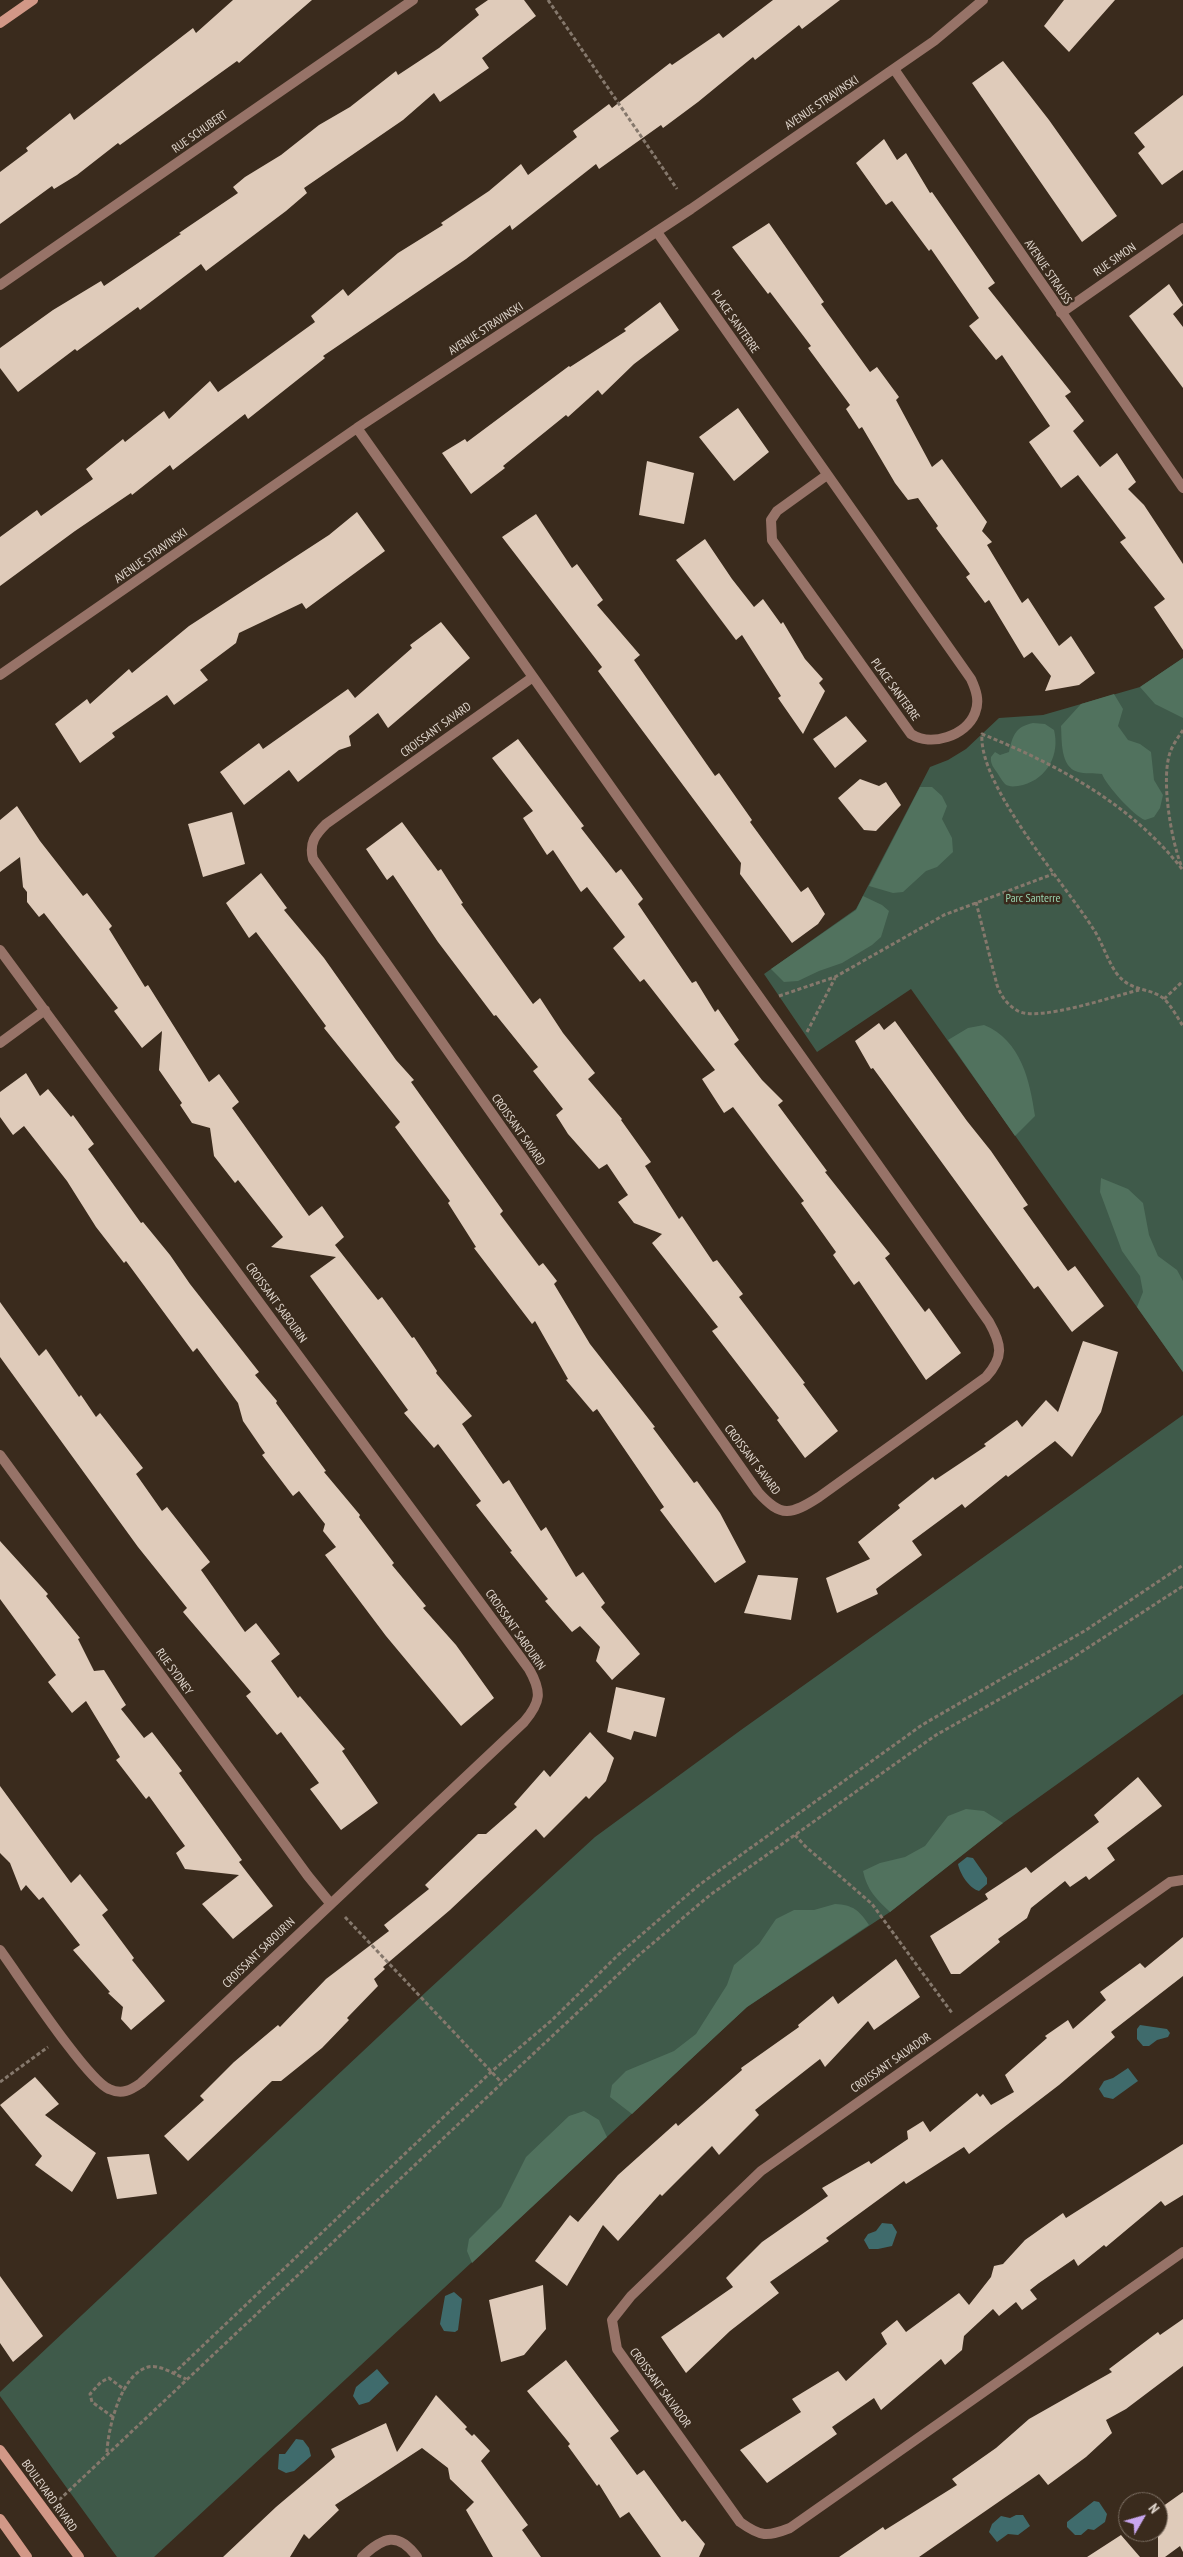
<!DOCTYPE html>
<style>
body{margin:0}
#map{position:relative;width:1183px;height:2557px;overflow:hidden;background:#3a2b1d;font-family:"PT Sans Narrow",sans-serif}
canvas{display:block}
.north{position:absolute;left:1118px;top:2492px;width:50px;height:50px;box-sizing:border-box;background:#3a2b1d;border:1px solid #7c6f63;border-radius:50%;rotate:52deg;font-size:14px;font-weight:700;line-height:20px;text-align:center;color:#e0d6cd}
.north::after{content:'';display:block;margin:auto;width:18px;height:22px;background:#c8a6ef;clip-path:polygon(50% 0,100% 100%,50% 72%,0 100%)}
</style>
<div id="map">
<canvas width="1183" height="2557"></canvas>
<div class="north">N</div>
</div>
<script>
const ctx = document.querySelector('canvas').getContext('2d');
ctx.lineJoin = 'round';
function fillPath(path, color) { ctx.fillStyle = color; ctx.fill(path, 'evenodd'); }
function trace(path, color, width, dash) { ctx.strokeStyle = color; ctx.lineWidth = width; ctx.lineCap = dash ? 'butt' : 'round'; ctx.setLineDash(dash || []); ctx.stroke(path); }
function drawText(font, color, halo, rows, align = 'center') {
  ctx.font = font + ' "PT Sans Narrow",sans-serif'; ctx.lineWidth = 5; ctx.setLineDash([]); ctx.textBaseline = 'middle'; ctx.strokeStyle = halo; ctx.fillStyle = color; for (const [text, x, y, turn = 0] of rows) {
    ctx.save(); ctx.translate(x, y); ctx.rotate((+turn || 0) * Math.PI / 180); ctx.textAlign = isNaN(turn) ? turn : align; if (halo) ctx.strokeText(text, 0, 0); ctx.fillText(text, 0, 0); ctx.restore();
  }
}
const green = new Path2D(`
 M1183,658V1372L911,989L817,1052L764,974L856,909L930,767L948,760L966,749L999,718L1043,715L1140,687Z
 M1183,1415V1694L1003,1823L890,1912L747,2007L154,2557H117L0,2396V2392L427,1991L595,1837L741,1730Z`);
const forest = new Path2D(`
 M1183,658V718L1155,704L1140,687Z
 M1114,694L1123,709L1118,726L1128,740L1140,744L1151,752L1154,780L1163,795L1160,808L1154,817L1145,820C1134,816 1106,785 1102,774C1094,773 1084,774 1078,772C1060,767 1062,740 1061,726L1081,704Z
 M1033,723L1045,724L1054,730C1060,754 1048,778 1023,785C1017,786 1010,788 1005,784C1002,781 1000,777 998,774C994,768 990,764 991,757L995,752L1000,755L1009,752C1013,735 1015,727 1033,723Z
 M920,787H932L942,796L947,806L942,819L952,838L953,852L937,867L926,871L903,892L893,893L869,886Z
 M863,896L882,905L889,911L881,937L872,945L842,963L819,971L798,981L784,982L771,969L856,910Z
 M984,1025C1021,1040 1030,1081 1035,1116L1015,1136L948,1040L968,1028Z
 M1101,1178L1128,1189L1143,1203L1149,1235L1158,1256L1177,1270L1183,1281V1372L1137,1307L1143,1292L1140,1276L1122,1251L1100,1192Z
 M966,1809L984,1811L1003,1823L890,1912C876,1899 867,1890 863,1871L880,1863L905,1857L925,1846L948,1816Z
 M835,1904C853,1905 859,1910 869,1925L747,2007L632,2114L610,2097L612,2085L626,2071L674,2051L696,2034L727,1985L734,1965L759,1944L776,1919L794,1910H814Z
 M584,2111L599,2120L607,2137L472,2263L467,2251L469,2239L501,2207L526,2157L569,2116Z`);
const water = new Path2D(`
 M967,1857L973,1858L987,1878V1884L979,1891C969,1888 960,1874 958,1864Z
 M1140,2025L1167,2029L1170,2033L1168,2037L1157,2040L1149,2046H1143L1137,2039V2029Z
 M1128,2068L1138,2081L1113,2099L1104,2097L1099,2089L1104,2081L1113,2078Z
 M882,2223L892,2224L897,2232L892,2246L878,2249H869L864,2240L868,2234L876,2231Z
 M454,2292L462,2299L458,2330L455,2332L444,2331L440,2324L445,2296Z
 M377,2369L389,2383L369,2402L359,2405L353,2396L356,2387Z
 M296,2439L303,2440L309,2448L311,2456L294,2471L286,2473L278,2469L279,2454H285Z
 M1094,2501L1099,2502L1107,2514L1105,2522L1094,2530L1088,2529L1081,2535H1075L1067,2527V2522Z
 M1016,2515H1023L1030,2526L1018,2535L1008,2534L997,2542L989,2532L992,2524L1001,2516L1010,2518Z`);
const building = new Path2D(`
 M233,0H312L239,63L237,61L120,145L118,143L77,175L54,189L52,186L0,224V172L28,151L26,148L70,113L74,120L193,28L196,33Z
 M488,0H524L536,16L482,58L489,68L440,102L434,93L403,120L304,188L307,193L286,211L206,271L201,264L140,310L138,307L77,351L75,349L18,392L0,368V348L53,310L101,281L104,286L181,234L179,233L238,193L233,187L245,177L281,155L319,125L350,107L396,71L398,75L439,48L479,15L475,9Z
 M773,0H840L802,29L799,25L755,60L753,57L698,102L663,128L661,125L599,169L596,164L512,230L510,225L466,259L323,356L325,358L248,419L245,414L173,470L170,465L132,495L131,493L75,531L0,586V537L37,510L41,516L93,479L86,469L123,439L125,442L164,411L169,419L210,381L218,392L315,322L311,316L343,289L348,296L398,253L443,225L441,223L489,191L521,164L528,175L577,137L573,131L609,104L612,108L670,63L672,65L719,33L723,38Z
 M1064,0H1115L1069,52L1044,26Z
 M1003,61L1049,120L1117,216L1082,242L972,83Z
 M1183,95V170L1162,185L1138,153L1145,147L1134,133Z
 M884,139L897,160L906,153L930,193L932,192L995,283L988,288L1071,392L1065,396L1084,421L1073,431L1100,467L1117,453L1136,482L1128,489L1144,505L1183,564V650L1154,607L1165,599L1120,542L1126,538L1078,475L1061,488L1029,442L1050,426L1002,355L996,360L969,326L979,318L931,249L929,251L892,201L886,205L856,163Z
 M769,223L824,302L821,304L870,372L877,367L899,397L896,400L932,467L942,459L987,522L982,531L992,542L987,545L1022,603L1028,598L1059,646L1071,636L1095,673L1079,685L1045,691L1051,676L1032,652L1024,658L989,600L985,603L966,577L970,574L936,528L938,526L918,498L908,500L895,483L862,427L859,429L846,409L850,405L808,348L811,346L770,292L768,294L732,247Z
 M1169,284L1183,305L1173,314L1183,327V388L1129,316Z
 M660,302L679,330L634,364L602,395L598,390L568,417L566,415L503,466L505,468L471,494L442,453L465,439L467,442L569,366L570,367L626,331L624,329Z
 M738,408L769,452L734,481L699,437Z
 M647,461L694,473L684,524L639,515Z
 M357,512L385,551L306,609L302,603L239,633L236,643L200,670L208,680L174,705L167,695L112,733L115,737L80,763L55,724L87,699L90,704L129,669L132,673L189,626L329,535Z
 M536,514L572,568L577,564L603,600L597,605L640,655L634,660L715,776L719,773L752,820L750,822L801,892L808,887L825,914L818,924L792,943L740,874L741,863L598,671L602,667L502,537Z
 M705,539L732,579L754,607L763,599L781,624L783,622L805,659L823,679L819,683L825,691L803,734L778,698L781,696L742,635L736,640L676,560Z
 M441,622L470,658L388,728L378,713L349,736L351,746L339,750L298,782L289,770L244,805L220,772L259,743L263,749L348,689L355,698L412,648L410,645Z
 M846,716L867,741L835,768L813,739Z
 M518,739L584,826L581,828L616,873L621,869L643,899L638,904L692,983L696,981L715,1012L718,1009L739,1040L734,1044L762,1080L783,1101L778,1105L827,1171L825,1172L890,1254L885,1258L925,1312L929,1308L961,1353L926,1380L859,1281L854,1285L833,1255L836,1252L801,1203L804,1201L772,1159L733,1107L724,1113L702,1079L715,1070L644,979L640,982L613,948L625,937L587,887L581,892L553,850L547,855L523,818L533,811L492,758Z
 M860,779L879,786L886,782L901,805L876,831L864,830L838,798Z
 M17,806L40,841L83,896L87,893L112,926L109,929L145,987L148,985L209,1082L219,1074L239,1102L232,1108L309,1216L322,1206L344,1237L335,1245L378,1300L382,1297L412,1338L414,1337L437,1371L436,1373L472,1416L462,1424L503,1484L509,1480L541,1531L546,1527L576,1577L583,1572L605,1603L601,1607L640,1654L612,1680L596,1661L600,1647L580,1626L572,1632L545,1601L548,1599L510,1552L512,1551L476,1505L481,1501L438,1444L434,1448L404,1413L408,1410L310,1276L336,1257L271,1247L283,1237L238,1180L235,1183L214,1156L210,1128L192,1123L180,1105L182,1103L159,1070L162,1031L142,1048L114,1011L118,1008L44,913L39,917L27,902V892L23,887L20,857L0,872V820Z
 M232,812L245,864L203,877L188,824Z
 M402,822L438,871L441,869L463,903L461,904L533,1004L540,998L563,1033L595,1073L588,1079L622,1119L621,1120L651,1162L645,1166L679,1219L682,1216L713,1262L717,1260L743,1294L739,1297L805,1383L803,1384L838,1431L805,1458L777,1420L779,1418L712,1331L718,1327L652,1243L662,1234L634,1223L618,1202L628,1195L607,1164L599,1169L568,1134L556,1115L563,1109L533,1071L538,1067L496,1015L494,1016L438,942L393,875L387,880L366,849Z
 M261,873L287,908L284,910L324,958L396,1060L414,1080L411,1082L503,1211L500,1214L539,1266L543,1263L557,1281L554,1284L590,1344L655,1427L653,1428L694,1483L697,1481L720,1513L746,1562L715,1583L660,1510L664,1507L597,1409L593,1412L566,1380L568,1379L535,1321L532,1324L474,1248L476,1247L448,1203L450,1201L395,1127L400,1122L324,1028L326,1026L256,932L249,938L226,903Z
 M895,1021L967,1121L991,1151L1028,1205L1023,1208L1068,1271L1075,1266L1104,1306L1072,1332L1038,1286L1034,1289L873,1068L871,1069L855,1041L879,1023L884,1030Z
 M26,1073L40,1096L48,1089L71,1117L73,1115L94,1144L88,1149L141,1223L143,1222L170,1255L190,1284L259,1372L255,1375L277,1401L276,1403L326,1471L324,1472L360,1515L359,1517L394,1563L392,1565L426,1606L423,1608L456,1645L494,1698L461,1726L386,1636L325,1555L336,1547L323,1531L325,1524L299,1491L293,1496L262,1455L265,1453L243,1421L238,1403L197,1348L193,1352L126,1261L124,1263L96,1227L67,1181L24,1126L13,1135L0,1117V1092Z
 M0,1302L39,1356L46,1349L79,1397L81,1395L96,1417L100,1413L143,1468L136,1474L162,1511L167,1507L210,1562L201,1570L245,1632L256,1623L280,1654L271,1661L298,1698L300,1696L345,1749L342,1751L378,1803L341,1830L310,1789L319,1783L281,1732L277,1735L246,1696L251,1692L183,1612L187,1608L138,1547L0,1357Z
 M1083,1341L1118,1352L1101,1412L1072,1457L1055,1441L1008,1477L1006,1475L965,1508L962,1504L912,1541L922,1555L876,1589L878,1594L837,1613L826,1578L870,1559L858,1542L900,1508L898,1505L933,1477L935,1480L986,1446L984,1444L1017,1420L1022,1427L1046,1400L1058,1412Z
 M0,1541L48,1594L46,1596L80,1638L78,1639L94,1671L104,1670L126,1705L121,1709L144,1738L152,1732L182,1771L179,1773L242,1860L239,1862L273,1906L233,1939L202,1904L239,1875L185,1869L176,1853L185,1846L149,1796L146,1799L116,1760L120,1757L86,1701L72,1713L48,1682L56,1675L0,1599Z
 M758,1575L798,1578L791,1620L744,1613Z
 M616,1687L665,1698L656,1737L634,1731L631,1740L607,1732Z
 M590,1732L614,1758L606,1781L589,1799L586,1796L544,1838L536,1829L450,1910L383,1967L385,1969L374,1979L378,1986L347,2018L349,2020L322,2048L281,2081H272L188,2161L164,2136L204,2100L200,2096L234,2062L278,2025L280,2027L326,1979L389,1931L384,1925L429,1889L425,1885L478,1834H486L517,1807L514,1804L544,1770L550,1777Z
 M1138,1777L1162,1806L1107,1848L1115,1860L1089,1880L1086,1876L1070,1887L1065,1881L1031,1908L1027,1918L998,1939L1000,1942L960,1974H951L930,1936L988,1899L985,1894L1026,1867L1031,1873L1099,1822L1094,1815Z
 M0,1786L71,1883L80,1874L108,1910L102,1915L134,1958L132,1960L165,2001L131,2030L121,2019L123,2007L108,1993L110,1992L73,1950L80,1945L43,1897L39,1900L26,1885L21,1891L10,1863L0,1853Z
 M1183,1937V1976L1111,2032L1115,2037L1059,2085L969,2154L964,2147L906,2184L904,2181L826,2238L829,2241L770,2282L779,2293L730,2331L686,2373L661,2337L733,2287L726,2278L762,2242L828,2196L822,2188L869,2161L871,2164L908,2139L907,2131L923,2121L930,2132L977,2093L980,2097L983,2094L991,2105L1014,2092L1005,2075L1047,2038L1045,2036L1068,2020L1073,2029L1106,2000L1100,1992L1140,1963L1145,1968Z
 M896,1959L920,1997L874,2030L868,2021L825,2067L820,2059L755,2110L759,2115L719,2155L712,2146L662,2196L660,2194L618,2241L603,2225L567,2286L535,2261L570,2215L578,2222L618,2175L676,2123L678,2126L742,2070L741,2068L799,2027L798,2025L833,1996L838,2004Z
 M35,2077L59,2104L45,2115L96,2153L72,2192L35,2165L42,2156L0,2105Z
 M1183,2144V2195L1165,2206L1161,2201L1106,2247L1104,2245L1078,2266L1074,2259L1039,2283L1030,2290L1037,2299L1022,2310L1016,2302L999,2316L993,2309L964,2336L962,2350L945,2365L941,2359L881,2410L874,2398L832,2427L837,2434L767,2483L740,2450L801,2412L792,2399L838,2371L846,2381L887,2344L881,2333L897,2320L906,2332L959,2293L969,2305L991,2277L994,2266L1003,2264L1025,2240L1063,2213L1066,2218Z
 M149,2154L157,2194L117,2199L107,2157Z
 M0,2276L43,2336L13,2362L0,2343Z
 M543,2285L546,2329L524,2355L501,2362L489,2300Z
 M1183,2319V2366L1126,2409L1106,2420L1112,2433L1086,2457L1048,2485L1039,2474L919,2557H839L883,2527L885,2530L957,2485L952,2479L996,2448L1029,2419L1112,2372L1109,2369L1158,2332L1160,2335Z
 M566,2360L619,2431L610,2438L637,2475L644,2470L682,2522L685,2520L705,2544L699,2557H661L629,2512L620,2518L599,2484L597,2486L568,2446L570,2444L527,2391Z
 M436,2395L467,2427L465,2429L472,2436L474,2434L490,2451L481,2461L528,2525L522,2530L541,2557H493L466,2510L474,2502L450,2479L448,2468L422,2448L335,2505L339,2510L309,2539L304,2534L290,2557H223L276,2507L335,2457L331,2449L386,2423L397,2452Z
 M1183,2492V2552L1180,2546L1165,2557H1158V2524L1164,2519L1159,2509Z
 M1121,2535L1140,2557H1087Z`);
const path = new Path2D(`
 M548,0L677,189
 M1181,865C1171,839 1160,776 1171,750C1174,743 1179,736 1183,730
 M1182,869C1131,804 1058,765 982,734C978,786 1066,885 1094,930C1103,944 1107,960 1117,974C1131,992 1148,987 1163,998C1171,1005 1177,1017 1183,1026
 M976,902L997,985C1001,996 1007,1005 1018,1011C1039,1022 1114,996 1139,990
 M779,996L835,977L944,915L1053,874
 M1164,999L1183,981
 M807,1032L835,978
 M795,1835L805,1846L872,1904L952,2013
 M345,1917L502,2083
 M0,2082L48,2047
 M173,2374L491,2072L552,2020L618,1955L699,1885L922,1725L1086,1630L1183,1565
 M113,2417L92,2402L90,2394L101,2382L109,2378L125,2390
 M107,2452C108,2428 121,2374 148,2367C160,2364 175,2375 186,2379
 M59,2500L502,2083L639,1955L710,1895L936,1735L1069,1660L1183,1586`);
const street = new Path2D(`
 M894,69L1183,488
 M657,232L971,679C976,690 980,701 975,713C966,736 931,747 911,734L772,540L771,520L777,511L827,475
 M0,285L413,0
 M1061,313L1183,228
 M357,428L989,1322C1002,1345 1004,1357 986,1377L819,1497C791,1515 781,1518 758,1492L313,859C309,843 315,835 326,824L533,677
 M0,675L357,428L691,209L934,41L983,0
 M0,950L529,1669C542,1692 541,1702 524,1722L141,2083C131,2090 122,2095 109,2089C87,2080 19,1976 0,1950
 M0,1043L45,1010
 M0,1455L308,1876L330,1903
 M1183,1880L1170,1882L761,2171L631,2296L612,2320L617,2349L740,2522C761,2537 767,2537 790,2528L1183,2252
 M362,2557C383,2537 398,2531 417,2557`);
const secondary = new Path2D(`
 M0,23L33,0
 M0,2450L79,2557
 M0,2519L27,2557`);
const streetNames = [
 ["AVENUE STRAVINSKI",822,103,-34],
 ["RUE SCHUBERT",200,132,-35],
 ["RUE SIMON",1115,260,-35],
 ["AVENUE STRAUSS",1048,272,56],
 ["PLACE SANTERRE",735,322,55],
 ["AVENUE STRAVINSKI",486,329,-33],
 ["AVENUE STRAVINSKI",151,556,-35],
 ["PLACE SANTERRE",895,690,54],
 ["CROISSANT SAVARD",436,730,-36],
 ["CROISSANT SAVARD",518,1130,55],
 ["CROISSANT SABOURIN",276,1303,54],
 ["CROISSANT SAVARD",752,1460,53],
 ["CROISSANT SABOURIN",515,1630,55],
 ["RUE SYDNEY",174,1672,54],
 ["CROISSANT SABOURIN",259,1953,-44],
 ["CROISSANT SALVADOR",891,2063,-35],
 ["CROISSANT SALVADOR",660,2388,54],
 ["BOULEVARD RIVARD",49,2496,54]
];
const parkNames = [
 ["Parc Santerre",1033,899]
];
fillPath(green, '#3f5a4a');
fillPath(forest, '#51725e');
fillPath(water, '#3f6b6c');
fillPath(building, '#dfcbba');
trace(path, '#85786c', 3, [4, 2.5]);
trace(street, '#977368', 10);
trace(secondary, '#d29887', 10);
drawText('12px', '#e0d6cd', '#3a2b1d', streetNames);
drawText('12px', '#98d3af', '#3a2b1d', parkNames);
</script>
